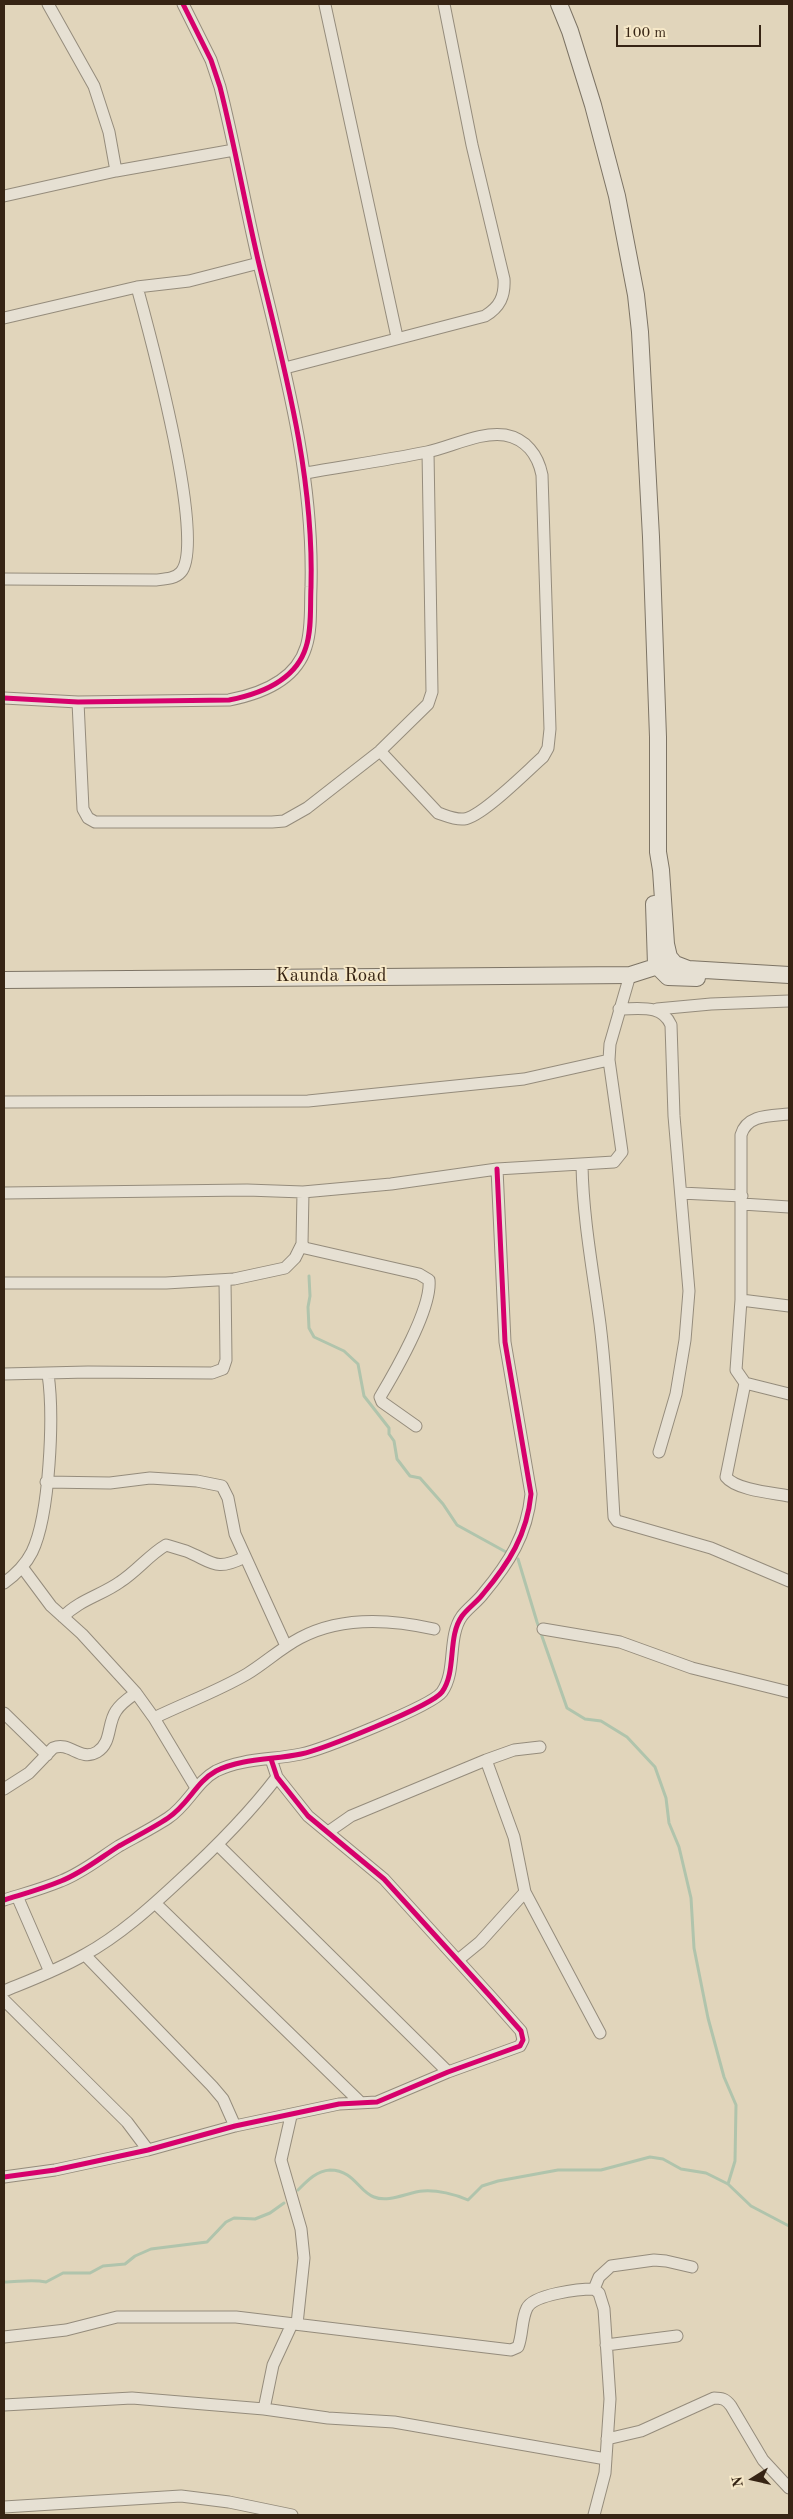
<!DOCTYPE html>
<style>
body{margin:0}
#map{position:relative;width:793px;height:2519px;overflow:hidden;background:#e1d5bb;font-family:"Old Standard TT",serif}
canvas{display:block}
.frame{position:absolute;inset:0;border:5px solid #362414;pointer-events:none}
.north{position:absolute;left:728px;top:2454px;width:50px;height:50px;-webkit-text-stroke:4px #f6e8c8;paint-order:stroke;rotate:260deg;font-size:14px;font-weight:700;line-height:20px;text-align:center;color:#362414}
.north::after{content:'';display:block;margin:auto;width:18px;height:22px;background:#362414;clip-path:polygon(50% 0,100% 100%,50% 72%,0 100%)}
.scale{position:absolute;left:616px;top:25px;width:145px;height:22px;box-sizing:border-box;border:2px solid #362414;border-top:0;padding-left:6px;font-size:15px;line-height:18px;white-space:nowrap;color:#362414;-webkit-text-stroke:4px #f6e8c8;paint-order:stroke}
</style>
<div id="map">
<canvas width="793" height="2519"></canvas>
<div class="frame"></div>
<div class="north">N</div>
<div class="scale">100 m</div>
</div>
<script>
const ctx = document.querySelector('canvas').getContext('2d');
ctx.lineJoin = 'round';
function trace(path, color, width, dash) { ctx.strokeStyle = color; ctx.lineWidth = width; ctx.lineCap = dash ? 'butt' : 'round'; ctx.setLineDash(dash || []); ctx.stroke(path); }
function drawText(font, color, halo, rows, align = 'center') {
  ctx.font = font + ' "Old Standard TT",serif'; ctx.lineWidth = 4; ctx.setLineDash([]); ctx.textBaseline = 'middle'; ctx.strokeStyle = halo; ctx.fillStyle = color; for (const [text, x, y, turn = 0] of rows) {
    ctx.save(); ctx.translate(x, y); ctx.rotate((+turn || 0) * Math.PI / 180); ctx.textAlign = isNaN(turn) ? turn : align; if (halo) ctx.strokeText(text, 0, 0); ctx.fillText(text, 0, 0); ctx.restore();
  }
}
const stream = new Path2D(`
 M309,1276L310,1296L308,1307L309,1328L314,1337L344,1351L358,1364L364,1396L389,1428V1434L394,1441L397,1459L410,1476L420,1478L443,1504L457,1525L506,1552
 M518,1559L537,1622L567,1708L585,1719L601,1721L627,1737L655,1767L666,1798L669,1823L679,1847L691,1898L694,1948L708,2018L724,2077L736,2105L735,2161L728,2184
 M298,2190C307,2181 316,2171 330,2170C354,2170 359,2192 374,2197C389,2203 408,2192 423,2191C437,2190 455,2194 468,2200L482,2186L498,2181L558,2170H601L650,2157L663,2159L681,2169L706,2173L728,2184L751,2206L789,2226
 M4,2282C19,2282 31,2279 46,2282L63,2273H90L103,2266L125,2264L135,2256L151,2249L207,2242L226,2222L234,2218L255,2219L270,2213L284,2203`);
const street = new Path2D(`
 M48,4L94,86L109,132L116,171
 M325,5L397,337
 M4,196L116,171L234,150
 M4,318L137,287L189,281L259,263
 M285,368L485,316C500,307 505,296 504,279L472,145L444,4
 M306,473C346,466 387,460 427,452C451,447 481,431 505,435C526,439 538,455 542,475L550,729L548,748L543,757C528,770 482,817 464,819C455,820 447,816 438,813L380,751
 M4,579L156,580C165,579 175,579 181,572C207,542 149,331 137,287
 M4,698L78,702L229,700C260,694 296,680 306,647C312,629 310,606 311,587C314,476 285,371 259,264C245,205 235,146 220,87L211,60L183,4
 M78,702L83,809L88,818L95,822H272L284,821L307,808L380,751L428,704L432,692L428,452
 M619,1009C640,1009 662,1004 671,1025L674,1116L689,1291L685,1340L676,1394L659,1452
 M657,1009L711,1004L789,1001
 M4,1102L308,1101L524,1079L609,1060
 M789,1114C771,1116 747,1114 741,1135V1300L736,1370L745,1383L789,1394
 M582,1165C583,1219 593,1271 600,1324C608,1388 610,1453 614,1517L617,1521L711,1548L789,1581
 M303,1192L302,1244L305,1248L419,1274L429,1280C432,1308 395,1372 380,1397L382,1402L416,1426
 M4,1193L247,1190L303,1192L391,1184L497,1169L614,1162L622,1152L609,1060L610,1044L630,975
 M681,1193L742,1196
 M742,1204L789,1207
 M4,1283H166L234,1279L285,1268L295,1258L302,1244
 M741,1300L789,1306
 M4,1374L88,1372L212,1373L223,1369L226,1360L225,1280
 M745,1383L726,1477C736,1490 773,1493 789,1496
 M46,1482L110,1483L150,1478L197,1481L222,1486L228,1498L235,1534L286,1646
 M22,1567L51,1606L82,1634L136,1693L154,1718L196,1788
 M4,1583C15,1575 26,1564 32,1552C50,1515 54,1415 48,1374
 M63,1617C79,1600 102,1595 120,1582C137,1571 149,1555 166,1545C173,1547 179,1549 186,1551C213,1562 215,1572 245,1557
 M543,1629L620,1642L692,1668L789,1692
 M4,1713L47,1755
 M154,1718C185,1703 218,1691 247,1674C265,1663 281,1648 300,1638C341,1616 390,1619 434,1629
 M486,1760L514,1750L540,1747
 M4,1789L29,1773L53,1748C70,1741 80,1762 97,1752C112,1743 107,1724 116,1711C121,1703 129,1698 136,1693
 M328,1832L351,1816L486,1760L514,1837L525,1892L600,2033
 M218,1845L448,2072
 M17,1896L50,1972
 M4,1900C23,1894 42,1889 61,1881C82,1873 100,1858 119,1846C135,1837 153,1828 168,1818C188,1805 196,1782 216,1771C242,1758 273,1760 301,1754C321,1750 432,1706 442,1692C457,1671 447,1637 462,1616C468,1608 477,1602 483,1594C509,1563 527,1535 531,1494L505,1342L497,1169
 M155,1903L359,2101
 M85,1955L212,2086L223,2099L235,2126
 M458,1960L480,1942L525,1892
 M4,1991C31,1980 58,1970 84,1955C119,1936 151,1907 180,1880C215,1848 248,1815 277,1777
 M4,2000L127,2122L148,2150
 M291,2116L281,2160L301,2229L304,2258L297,2324
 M4,2177L55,2170L148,2150L235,2126L339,2104L377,2102L448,2072L520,2046L523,2040L521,2031L491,1997L384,1879L308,1816L277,1777L271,1759
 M594,2289L599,2277L611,2266L654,2260L666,2261L692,2267
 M4,2337L66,2330L117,2317H236L511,2350L518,2347C523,2334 521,2320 527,2308C534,2294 580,2289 594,2289L599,2293L604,2309L610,2399L605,2473L594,2515
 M606,2345L677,2336
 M4,2405L132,2398L264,2409L328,2418L394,2422L606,2459
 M264,2409L273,2365L292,2324
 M607,2439L641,2431L714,2398C722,2398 726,2399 731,2406L763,2460L789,2488
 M4,2507L181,2496L229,2502L292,2515`);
const secondary = new Path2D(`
 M559,4L570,31L593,105L617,196L636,295L640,332L651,537L658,737V852L661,870L666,944L669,957L675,964L688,969L789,975
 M654,904L656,965L668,977L697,978
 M4,980L630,975L652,968L669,957`);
const cycleway = new Path2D(`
 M4,698L78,702L229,700C260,694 296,680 306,647C312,629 310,606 311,587C314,476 285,371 259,264C245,205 235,146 220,87L211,60L183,4
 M4,1900C23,1894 42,1889 61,1881C82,1873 100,1858 119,1846C135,1837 153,1828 168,1818C188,1805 196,1782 216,1771C242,1758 273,1760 301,1754C321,1750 432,1706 442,1692C457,1671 447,1637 462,1616C468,1608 477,1602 483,1594C509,1563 527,1535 531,1494L505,1342L497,1169
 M4,2177L55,2170L148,2150L235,2126L339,2104L377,2102L448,2072L520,2046L523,2040L521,2031L491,1997L384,1879L308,1816L277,1777L271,1759`);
const streetNames = [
 ["Kaunda Road",331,976]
];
trace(stream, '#b0c4ac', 3);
trace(street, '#958c7c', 13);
trace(secondary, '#7d7465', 18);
trace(street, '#e6e0d3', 11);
trace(secondary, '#e6e0d3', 16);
trace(cycleway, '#d6006c', 5);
drawText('19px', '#362414', '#f6e8c8', streetNames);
</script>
